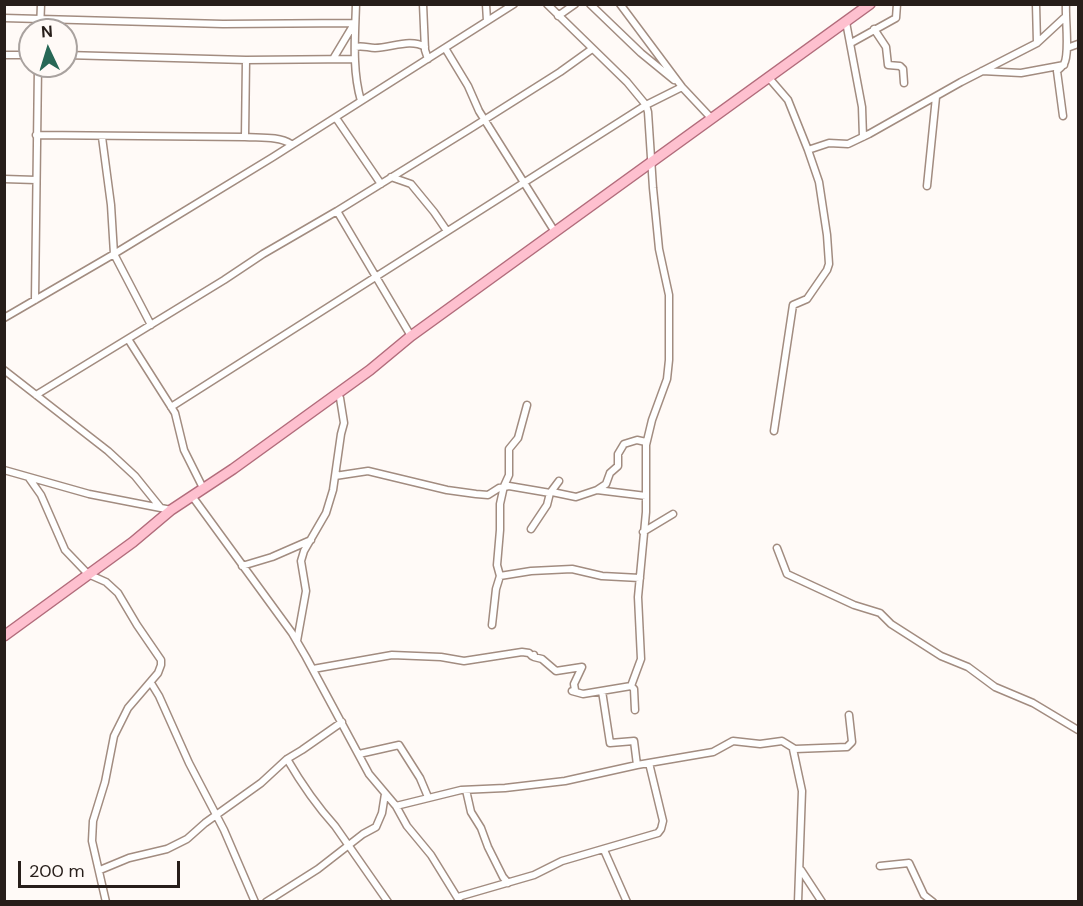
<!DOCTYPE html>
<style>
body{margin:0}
#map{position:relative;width:1083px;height:906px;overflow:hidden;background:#fffaf7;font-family:"DM Sans",sans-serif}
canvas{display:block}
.frame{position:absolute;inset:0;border:6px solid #271e1a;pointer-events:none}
.north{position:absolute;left:18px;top:18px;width:60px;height:60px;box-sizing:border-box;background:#fffaf7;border:2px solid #a9a29f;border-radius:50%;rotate:356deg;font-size:16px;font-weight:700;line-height:24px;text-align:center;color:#271e1a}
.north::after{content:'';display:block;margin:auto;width:21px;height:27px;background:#276856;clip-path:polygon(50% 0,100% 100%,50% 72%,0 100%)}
.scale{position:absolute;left:18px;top:861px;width:162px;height:27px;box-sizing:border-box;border:3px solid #271e1a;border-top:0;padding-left:8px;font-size:18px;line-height:21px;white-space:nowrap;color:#271e1a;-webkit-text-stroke:4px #fffaf7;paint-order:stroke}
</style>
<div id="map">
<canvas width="1083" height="906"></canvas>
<div class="frame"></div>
<div class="north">N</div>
<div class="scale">200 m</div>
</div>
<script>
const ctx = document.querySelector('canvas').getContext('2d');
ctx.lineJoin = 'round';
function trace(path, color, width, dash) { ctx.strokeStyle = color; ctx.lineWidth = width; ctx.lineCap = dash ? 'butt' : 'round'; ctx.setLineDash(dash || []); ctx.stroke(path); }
const minor = new Path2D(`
 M356,4C355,37 352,70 361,101
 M423,4L425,50L428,59
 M486,4L487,21
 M547,4L627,82L646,105L648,112L653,188L659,249L669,295V360L667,379L652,420L646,445V512L638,597L641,659L631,686L634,689L635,710
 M590,4L641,53L674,80
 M620,4L682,87L712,119
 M1036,4L1037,43
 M558,16L575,4
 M4,18L223,24L355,23
 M846,22L862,107L863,137
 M874,29L886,47L888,65L900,66L903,69L904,83
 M40,30L41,4
 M851,43L896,18L897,4
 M355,47C363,45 368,48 375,48C391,48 410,38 425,47
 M445,48L468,86L479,111L555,232
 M1067,48L1078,44
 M4,55H30
 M66,55L246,60L355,59
 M333,59L354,24
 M982,71L1021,73L1064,65
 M769,78L788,100L808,150L819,182L827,235L829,264L827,270L807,299L793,305L774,431
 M1063,116L1057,71C1058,70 1064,65 1064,64C1070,53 1065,19 1066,4
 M336,118L381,184
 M36,135L245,137C260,138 279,136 291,144
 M102,137L111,205L114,254L151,325
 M245,137L246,60
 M808,150L829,143L848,144L869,134L961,82L1037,43L1064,18
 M391,177L411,184L434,212L447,231
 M4,179L36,180
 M927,186L936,97
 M337,211L411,336
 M35,300L38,66
 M4,318L114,254L273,157L514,4
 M128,339L175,413L184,450L203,488
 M4,370L108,451L135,476L160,507
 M36,395L224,280L263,254L337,211L473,127L560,72L592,49
 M171,407L646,105L682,87
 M4,470L89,494L171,510
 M335,476L368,471L447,490L476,494L488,495L499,488L509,486L550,493L559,481
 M29,478L41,495L65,550L88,574L106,582L118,593L137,625L161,660V665L158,673L128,708L114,736L105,782L93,821L92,841L106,902
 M597,490L606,484L610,473L618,466V454L624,444L637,440L646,442
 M552,492L576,497L597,490L646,496
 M192,496L292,633L306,657L369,774L396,806L407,826L431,855L460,902
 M531,529L547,505L550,493
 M643,532L673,514
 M777,548L787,574L854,605L880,613L891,624L941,656L968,667L995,687L1033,703L1078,730
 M242,566L272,557L311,540
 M500,576L497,565L500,530V504L504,486L509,475V449L518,438L527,405
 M492,625L496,589L500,576L531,571L572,569L602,576L640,578
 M297,641L306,591L301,561L304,551L326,513L333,490L341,434L344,423L340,398L337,394
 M313,669L392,655L441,657L464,661L522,652L529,653L532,656L534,655V657L542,659L556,671L582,667L574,684L575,690L572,691L583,694L631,686
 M151,683L159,696L189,763L224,830L255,902
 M602,691L610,743L634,741L637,765
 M793,749L802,791L798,902
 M359,754L399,745L420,778L428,797
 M287,759C301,783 316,805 335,826L388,902
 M466,790L471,812L481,828L488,847L503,877L508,883
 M396,806L461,790L505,788L565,781L637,765L713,752L733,741L760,744L782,741L795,749L847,747L852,742L849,715
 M604,850L627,902
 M880,866L909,863L924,895L933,902
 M100,870L129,858L167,849L187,839L205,823L261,783L287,759L302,750L342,722
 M801,870L822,902
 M458,897L534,875L562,861L658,833L661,829L663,821L649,763
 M266,902L318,869L363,834L376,827L382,813L385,794`);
const primary = new Path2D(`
 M4,636L133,542L171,510L233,469L370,370L411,336L870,4`);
trace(minor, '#a28c80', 9);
trace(primary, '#b26c7b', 12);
trace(minor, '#fff', 6);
trace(primary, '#fec0cf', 9);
</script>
